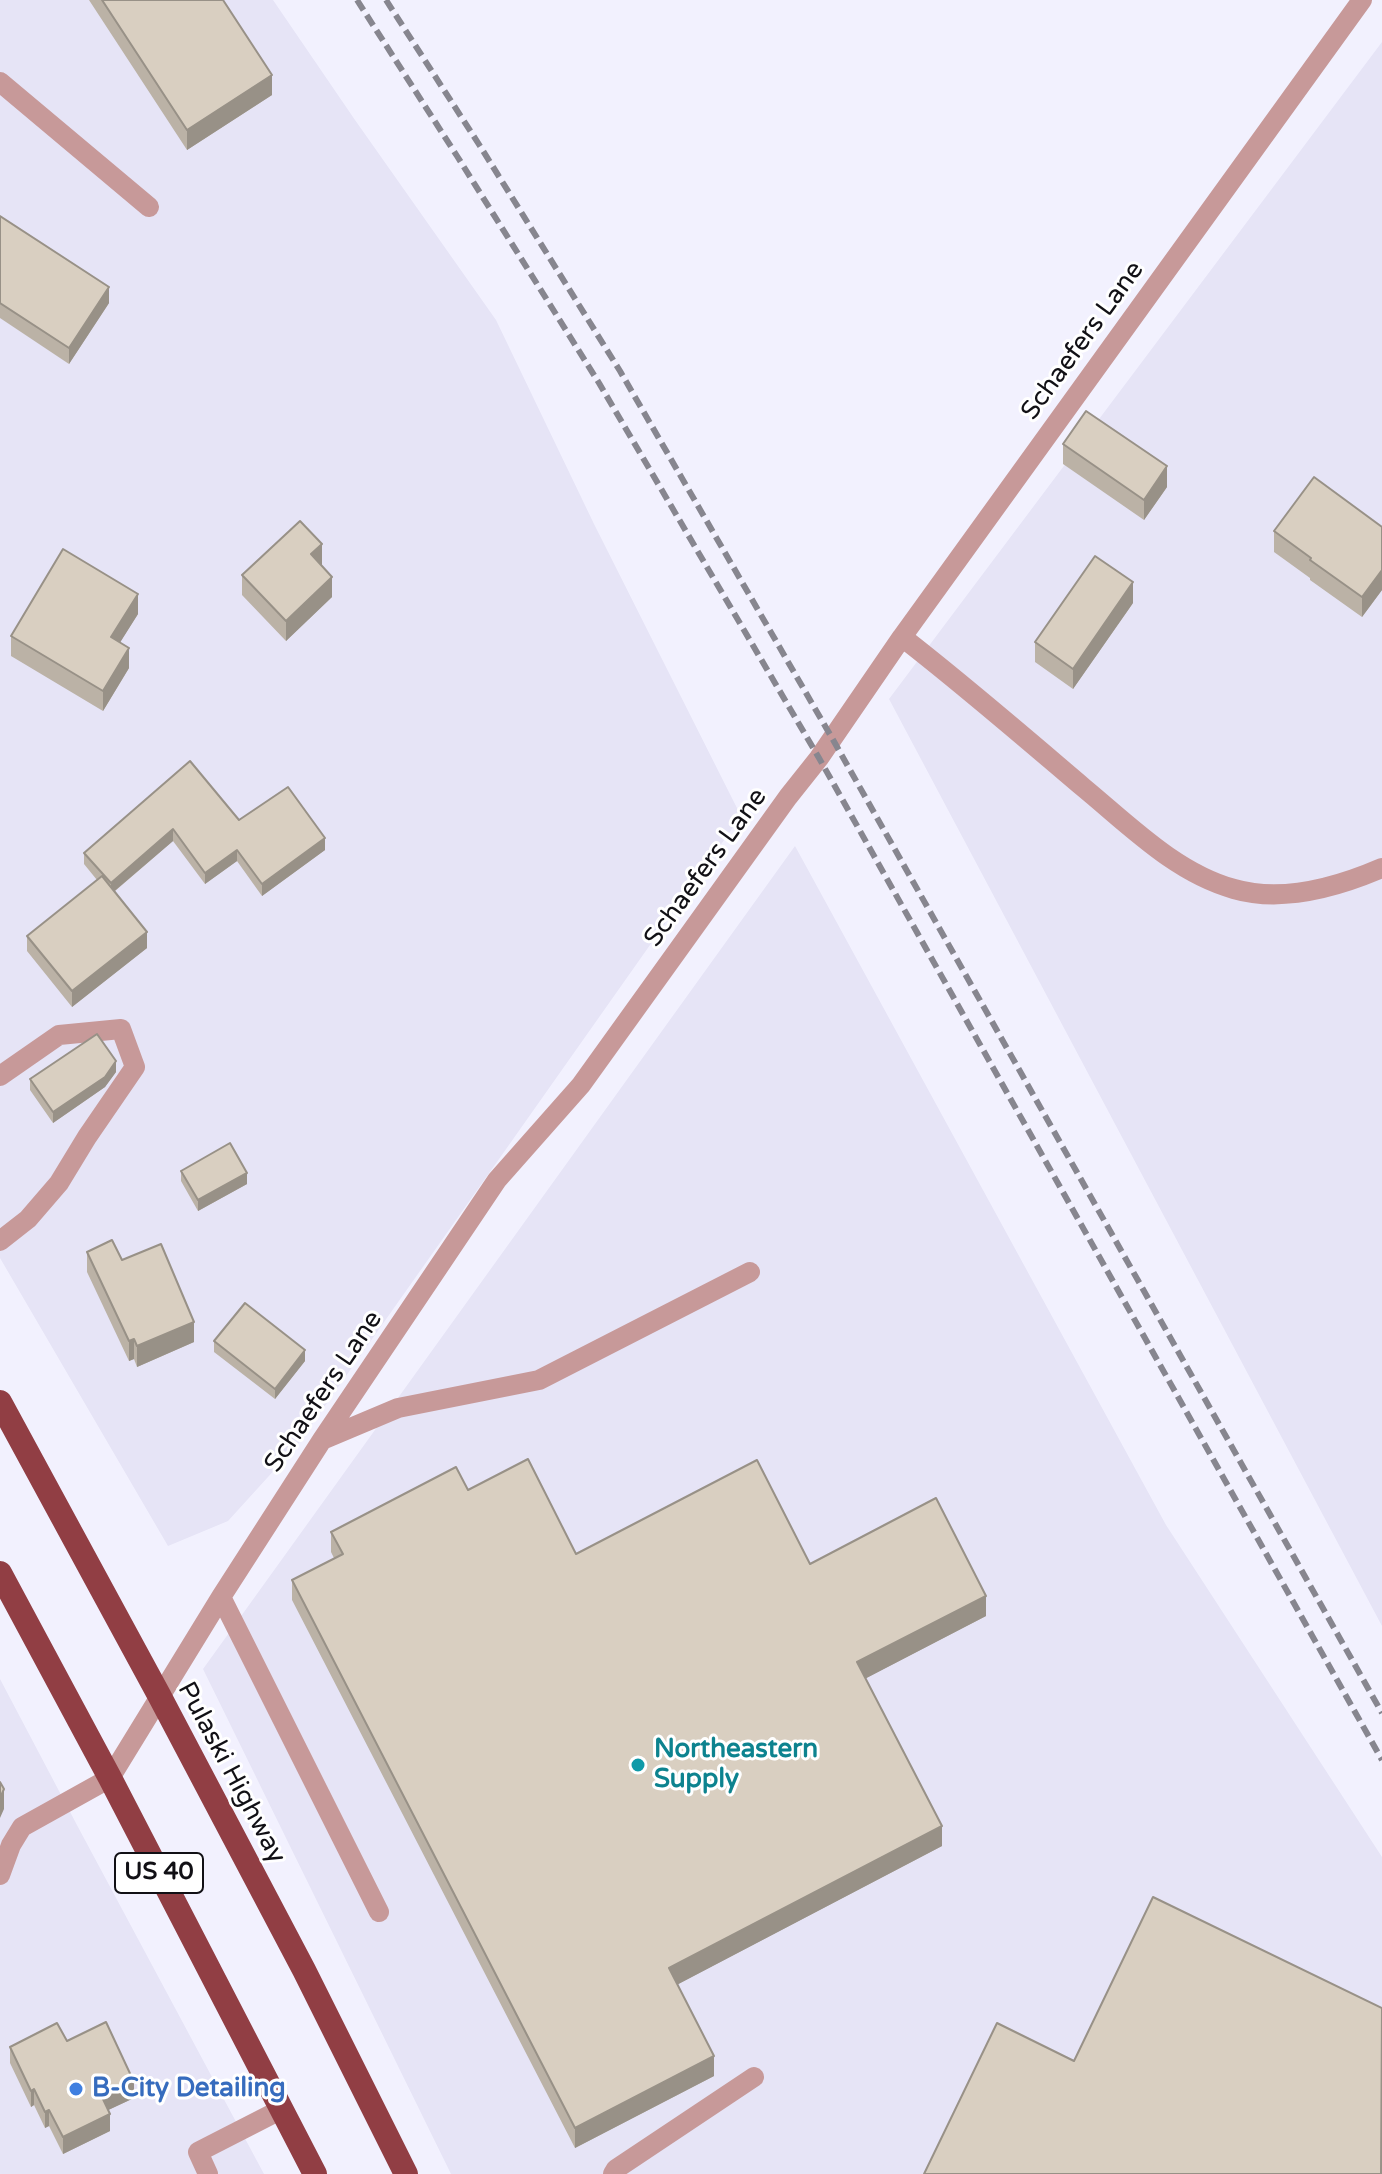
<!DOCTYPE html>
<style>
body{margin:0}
canvas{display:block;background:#f2f1fe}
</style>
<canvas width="1382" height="2174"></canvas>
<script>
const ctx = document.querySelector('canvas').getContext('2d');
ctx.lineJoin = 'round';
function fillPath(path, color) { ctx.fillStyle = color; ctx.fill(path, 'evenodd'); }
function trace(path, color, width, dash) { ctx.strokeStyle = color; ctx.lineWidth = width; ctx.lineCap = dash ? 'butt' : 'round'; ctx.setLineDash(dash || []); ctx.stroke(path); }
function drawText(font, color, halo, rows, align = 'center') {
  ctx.font = font + ' "Varela Round",sans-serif'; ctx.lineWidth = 6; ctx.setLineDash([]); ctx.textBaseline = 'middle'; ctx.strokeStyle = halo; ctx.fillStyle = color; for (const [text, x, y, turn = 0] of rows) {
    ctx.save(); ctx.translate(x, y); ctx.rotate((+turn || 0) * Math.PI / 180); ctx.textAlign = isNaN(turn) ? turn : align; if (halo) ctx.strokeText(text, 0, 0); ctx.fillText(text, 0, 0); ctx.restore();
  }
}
const built = new Path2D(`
 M0,0H273L355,120L496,320L594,524L741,816L298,1444L228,1521L168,1546L0,1258Z
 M1382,42V1626L889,699Z
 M795,846L1166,1525L1382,1857V2174H451L203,1669Z
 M0,1679L78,1827L264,2174H0Z`);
const service = new Path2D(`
 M0,82L149,207
 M902,637C964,685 1024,737 1084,788C1130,826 1176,873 1234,889C1282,903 1338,887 1382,868
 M0,1076L59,1035L121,1029L135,1067L87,1137L59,1183L28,1219L0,1241
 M322,1440L398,1408L539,1380L750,1272
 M221,1597L379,1912
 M0,1875L11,1845L22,1827L110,1778L221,1597L322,1440L497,1180L581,1085L788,797L819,758L902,637L1362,0
 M208,2174L198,2152L282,2109
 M613,2174L616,2169L754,2077`);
const trunk = new Path2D(`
 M0,1402L159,1695L304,1970L406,2174
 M0,1573L110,1778L315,2174`);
const rail = new Path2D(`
 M357,0L457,156L599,383L819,758L1382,1760
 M386,0L480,146L620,371L832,738L1382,1713`);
const wall = new Path2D(`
 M89,0H223L272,95L187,150Z
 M0,216L109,303L69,364L0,318Z
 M1063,444L1167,487L1144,520L1063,464Z
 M1382,527V590L1362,617L1310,580V578L1274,552V531Z
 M321,565L332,597L286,641L242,595V575Z
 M1133,603L1073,689L1035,662V642Z
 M138,614L120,642L129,668L103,711L11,656V636Z
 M190,761L239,820L325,850L262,896L237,861L205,884L173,841L115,891L147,948L72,1007L27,951V936L97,880L84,864V853Z
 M116,1072L105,1087L53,1123L30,1090V1079Z
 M181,1171L247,1184L198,1211L181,1181Z
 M87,1252L122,1260L194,1342L137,1367L134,1359L129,1361L87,1272Z
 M214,1341L305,1361L275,1399L214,1352Z
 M468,1490L576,1554L810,1564L986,1616L866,1678L942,1846L678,1984L714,2076L575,2148L292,1600V1580L334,1558L331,1552V1532Z
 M67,2041L134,2098L108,2110L110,2131L63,2154L49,2126L45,2128L34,2105L31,2107L10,2063V2047Z`);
const shadedWall = new Path2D(`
 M272,75V95L187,150V130Z
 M109,287V303L69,364V348Z
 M1167,466V487L1144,520V500Z
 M322,544V565L311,575V554Z
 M1382,570V590L1362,617V597Z
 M332,577V597L286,641V621Z
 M1133,582V603L1073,689V669Z
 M138,594V614L111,657V637Z
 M129,648V668L103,711V691Z
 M173,829V841L111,894V883Z
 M325,838V850L262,896V884Z
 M237,850V861L205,884V873Z
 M147,932V948L72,1007V991Z
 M116,1061V1072L105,1087L53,1123V1112Z
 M247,1173V1184L198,1211V1200Z
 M194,1322V1342L137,1367V1346Z
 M134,1339V1359L129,1361V1341Z
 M305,1350V1361L275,1399V1389Z
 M986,1596V1616L857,1683V1662Z
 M4,1789V1809L0,1818V1798Z
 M942,1826V1846L669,1989V1968Z
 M714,2056V2076L575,2148V2128Z
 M134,2082V2098L102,2113V2097Z
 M34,2089V2105L31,2107V2091Z
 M49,2110V2126L45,2128V2112Z
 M110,2114V2131L63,2154V2137Z`);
const building = new Path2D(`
 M102,0H223L272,75L187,130Z
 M0,216L109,287L69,348L0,303Z
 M1086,411L1167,466L1144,500L1063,444Z
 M1314,477L1382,527V570L1362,597L1310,560L1311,558L1274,531Z
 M300,521L322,544L311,554L332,577L286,621L242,575Z
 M63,549L138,594L111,637L129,648L103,691L11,636Z
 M1095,556L1133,582L1073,669L1035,642Z
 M190,761L239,820L288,787L325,838L262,884L237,850L205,873L173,829L111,883L84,853Z
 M102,876L147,932L72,991L27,936Z
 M97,1034L116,1061L105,1077L53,1112L30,1079Z
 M230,1143L247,1173L198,1200L181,1171Z
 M112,1240L122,1260L161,1244L194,1322L137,1346L134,1339L129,1341L87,1252Z
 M245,1303L305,1350L275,1389L214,1341Z
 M528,1459L576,1554L757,1460L810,1564L936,1498L986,1596L857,1662L942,1826L669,1968L714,2056L575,2128L292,1580L343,1554L331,1532L456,1467L468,1490Z
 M0,1782L4,1789L0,1798Z
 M1153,1897L1382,2008L1381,2174H924L997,2023L1074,2061Z
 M106,2022L134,2082L102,2097L110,2114L63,2137L49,2110L45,2112L34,2089L31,2091L10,2047L57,2023L67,2041Z`);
const markers = [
 [638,1765,8,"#0f9aa8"],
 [76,2089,8,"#3f7fe0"]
];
const shields = [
 [159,1873,88]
];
const shieldNames = [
 ["US 40",159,1873]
];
const streetNames = [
 ["Schaefers Lane",1083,341,-54],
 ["Schaefers Lane",706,868,-54],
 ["Schaefers Lane",324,1392,-56],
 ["Pulaski Highway",231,1773,62]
];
const cultureNames = [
 ["Northeastern",654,1750],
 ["Supply",654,1780]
];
const shopNames = [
 ["B-City Detailing",92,2089]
];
fillPath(built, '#e6e4f6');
trace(service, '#c79999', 20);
trace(trunk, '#913e44', 24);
trace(rail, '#87868f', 6, [12, 6]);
fillPath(wall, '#bbb2a6');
fillPath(shadedWall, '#989187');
fillPath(building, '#d9cfc1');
trace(building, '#989187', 2);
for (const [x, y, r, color] of markers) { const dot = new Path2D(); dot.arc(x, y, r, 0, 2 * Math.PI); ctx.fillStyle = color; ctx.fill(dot); trace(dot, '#fff', 3); }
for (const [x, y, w] of shields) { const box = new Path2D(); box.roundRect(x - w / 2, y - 20, w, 40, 6); ctx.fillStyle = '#fff'; ctx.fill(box); trace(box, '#111015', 2); }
drawText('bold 24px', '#111015', null, shieldNames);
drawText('26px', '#111015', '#fff', streetNames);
drawText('bold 26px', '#0d838f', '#fff', cultureNames, 'left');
drawText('bold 26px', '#366cbe', '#fff', shopNames, 'left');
</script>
